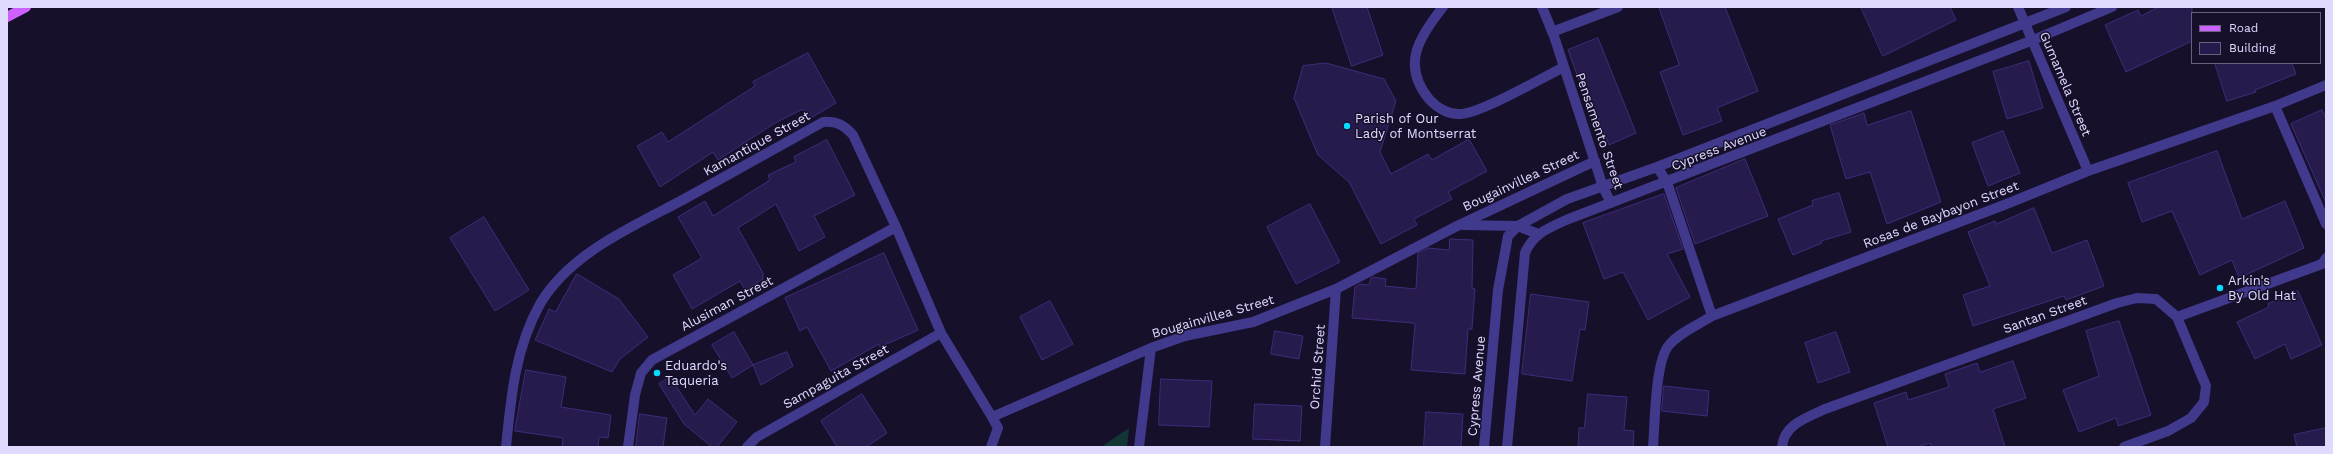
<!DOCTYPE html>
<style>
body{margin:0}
#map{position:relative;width:2333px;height:454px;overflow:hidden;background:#16102b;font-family:"Work Sans",sans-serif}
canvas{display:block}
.frame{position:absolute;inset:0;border:8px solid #e0daff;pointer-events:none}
.legend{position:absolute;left:2191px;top:12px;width:130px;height:52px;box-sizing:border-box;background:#16102b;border:1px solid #676180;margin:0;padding:5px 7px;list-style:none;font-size:12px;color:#e0daff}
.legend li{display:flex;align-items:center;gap:8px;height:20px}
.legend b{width:20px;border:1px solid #676180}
</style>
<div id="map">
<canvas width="2333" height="454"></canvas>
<div class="frame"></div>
<ul class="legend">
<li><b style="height:5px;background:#cc61ff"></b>Road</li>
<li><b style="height:11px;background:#271b4d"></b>Building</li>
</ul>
</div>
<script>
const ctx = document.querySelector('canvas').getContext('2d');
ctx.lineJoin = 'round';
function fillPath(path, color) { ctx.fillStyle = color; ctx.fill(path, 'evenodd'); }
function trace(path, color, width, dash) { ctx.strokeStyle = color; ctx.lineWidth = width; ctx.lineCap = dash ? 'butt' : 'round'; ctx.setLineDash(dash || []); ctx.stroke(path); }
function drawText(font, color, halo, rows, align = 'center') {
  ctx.font = font + ' "Work Sans",sans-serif'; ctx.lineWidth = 3; ctx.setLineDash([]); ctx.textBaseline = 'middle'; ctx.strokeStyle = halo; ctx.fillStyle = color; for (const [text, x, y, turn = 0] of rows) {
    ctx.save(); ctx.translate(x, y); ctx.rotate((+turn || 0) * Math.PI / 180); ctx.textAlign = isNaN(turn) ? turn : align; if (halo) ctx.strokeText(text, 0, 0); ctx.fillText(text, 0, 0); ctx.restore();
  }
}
const green = new Path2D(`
 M1129,428L1127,447H1101Z`);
const building = new Path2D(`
 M1332,7H1367L1383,55L1352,66Z
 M1659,7H1725L1758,91L1717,108L1722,121L1683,135L1660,72L1679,65Z
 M1861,7H1950L1956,20L1883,56Z
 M2158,7H2192V41L2126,72L2105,25L2138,10L2141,16Z
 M1598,38L1636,133L1609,145L1587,90L1583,91L1568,50Z
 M808,53L836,103L809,119L803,109L775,123L718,160L713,152L660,187L637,146L662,132L668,142L755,86L753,82Z
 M2029,61L2043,108L2007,119L1993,72Z
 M1326,63L1384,79L1396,101L1380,152L1391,174L1428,154L1432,160L1469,139L1487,171L1448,192L1452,199L1414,219L1417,225L1381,244L1349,182L1318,155L1294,98L1303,66Z
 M2215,63H2292L2296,74L2255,90L2256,92L2227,101Z
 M2322,110L2326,118V203L2291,124Z
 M1911,111L1941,202L1887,224L1870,172L1846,179L1830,125L1864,113L1867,125Z
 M2003,131L2020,173L1988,186L1972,143Z
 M827,140L855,195L814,216L825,237L799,251L776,204L738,228L763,273V279L745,290L740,281L692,309L673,275L702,258L678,217L705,201L713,216L770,180L768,175L796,162L794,157Z
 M2217,151L2242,219L2285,201L2304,248L2239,278L2232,260L2200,275L2172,211L2142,222L2128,183Z
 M1745,159L1768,216L1695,244L1676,188Z
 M1839,193L1851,232L1821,241L1822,243L1793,255L1778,219L1813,205L1812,201Z
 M1664,194L1683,249L1667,254L1690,297L1648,320L1623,272L1604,279L1583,223Z
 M1310,204L1340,262L1296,284L1267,227Z
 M2034,208L2052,253L2087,240L2104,286L2066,300L2064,296L1973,326L1963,295L1990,286L1968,232L1995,221L1996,224Z
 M484,217L529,290L495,311L450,238Z
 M1450,239L1473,240L1472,288L1475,289L1472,329H1468L1465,374L1411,370L1415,325L1413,323L1352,318L1355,287L1360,284L1369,285L1371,278L1374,277L1386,279L1385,286L1416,289L1418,253L1428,248L1449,250Z
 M884,253L918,330L880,347L879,344L831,371L807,327L800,331L785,298Z
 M577,274L619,299L648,337L620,359L612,372L535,340L549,309L555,312Z
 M2298,291L2322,345L2291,359L2285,344L2255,359L2237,322L2269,307L2268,304Z
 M1531,294L1589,302L1585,330L1580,329L1572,381L1522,374Z
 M1050,301L1073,344L1042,360L1020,317Z
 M2119,321L2151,415L2118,426L2116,418L2079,432L2063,390L2099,376L2086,331Z
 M1275,331L1303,336L1299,359L1271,354Z
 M734,332L753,365L732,378L712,345Z
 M1836,332L1850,372L1818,383L1805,343Z
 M787,352L793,366L761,385L753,365Z
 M2013,361L2026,398L1993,409L2005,447H1932L1930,443L1917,447H1888L1874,403L1906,392L1908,400L1949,387L1945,374L1977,363L1980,372Z
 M526,370L566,377L561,407L611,415L608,438L599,437L598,447H562L563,438L515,431Z
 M670,377L695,415L708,399L737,422L717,447H712L684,424L659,384Z
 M1161,379L1212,381L1209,427L1159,425Z
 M1664,386L1709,391L1707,416L1662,411Z
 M862,394L887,433L866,447H837L821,421Z
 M1588,394L1627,397L1624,430L1634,431L1633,447H1578L1579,428H1584Z
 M1255,404L1302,406L1300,441L1253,439Z
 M1426,412L1463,414L1461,447H1424Z
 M640,414L667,418L663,447H636Z
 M2326,428V447H2297L2294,435Z`);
const minor = new Path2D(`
 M1443,7C1419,37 1401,65 1429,99C1437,108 1449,115 1461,114C1481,113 1542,78 1564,67
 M1542,7L1554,36L1603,187L1611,203
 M2018,7L2088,171
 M1552,32L1618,7
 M2275,106L2326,224
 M1657,167L1667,182L1712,316
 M1463,225L1518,226L1538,234
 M2177,317L2322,264L2326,258
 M992,417L1151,348L1185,336L1253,322L1336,289L1459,225L1595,161
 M506,447C511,397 515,349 540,304C571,251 637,225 688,197C733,172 778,147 823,122C837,121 844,125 853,135L896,227L941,333L992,417L998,428L991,447
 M628,447L635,395L641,373L652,360L896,227
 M747,447L757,437L941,333
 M1139,447L1151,348
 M1325,447L1336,289
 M1484,447L1498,290L1508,236L1518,226L1567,199L1657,167L2066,7
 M1507,447L1525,253C1533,234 1548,228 1566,220L2033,40L2112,7
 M1653,447C1655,424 1655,361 1669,345C1680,332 1698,325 1712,316L2004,205L2088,171L2275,106L2326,85
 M1782,447C1784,424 1807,418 1825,409L2117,303L2137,298L2156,299L2177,317L2206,386L2204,402L2191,418L2168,431L2124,447`);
const major = new Path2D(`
 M7,17L26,7`);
const markers = [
 [1347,126,4,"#06daff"],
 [2220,288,4,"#06daff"],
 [657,373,4,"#06daff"]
];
const streetNames = [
 ["Gumamela Street",2065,84,67],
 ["Pensamento Street",1599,131,71],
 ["Kamantique Street",757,144,-29],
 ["Cypress Avenue",1719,149,-21],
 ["Bougainvillea Street",1521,181,-25],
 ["Rosas de Baybayon Street",1941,215,-21],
 ["Alusiman Street",727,304,-28],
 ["Santan Street",2045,315,-20],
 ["Bougainvillea Street",1213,317,-16],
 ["Orchid Street",1318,367,-86],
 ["Sampaguita Street",836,377,-29],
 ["Cypress Avenue",1477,386,-85]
];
const poiNames = [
 ["Parish of Our",1355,119],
 ["Lady of Montserrat",1355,134],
 ["Arkin's",2228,281],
 ["By Old Hat",2228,296],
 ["Eduardo's",665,366],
 ["Taqueria",665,381]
];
fillPath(green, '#123536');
fillPath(building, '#271b4d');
trace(building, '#3f2c7a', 1);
trace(minor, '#40398c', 10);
trace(major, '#cc61ff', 10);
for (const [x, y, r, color] of markers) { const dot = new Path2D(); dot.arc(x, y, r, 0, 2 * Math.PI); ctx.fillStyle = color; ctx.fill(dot); trace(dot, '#16102b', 1.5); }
drawText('13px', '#e0daff', '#16102b', streetNames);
drawText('13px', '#e0daff', '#16102b', poiNames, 'left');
</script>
